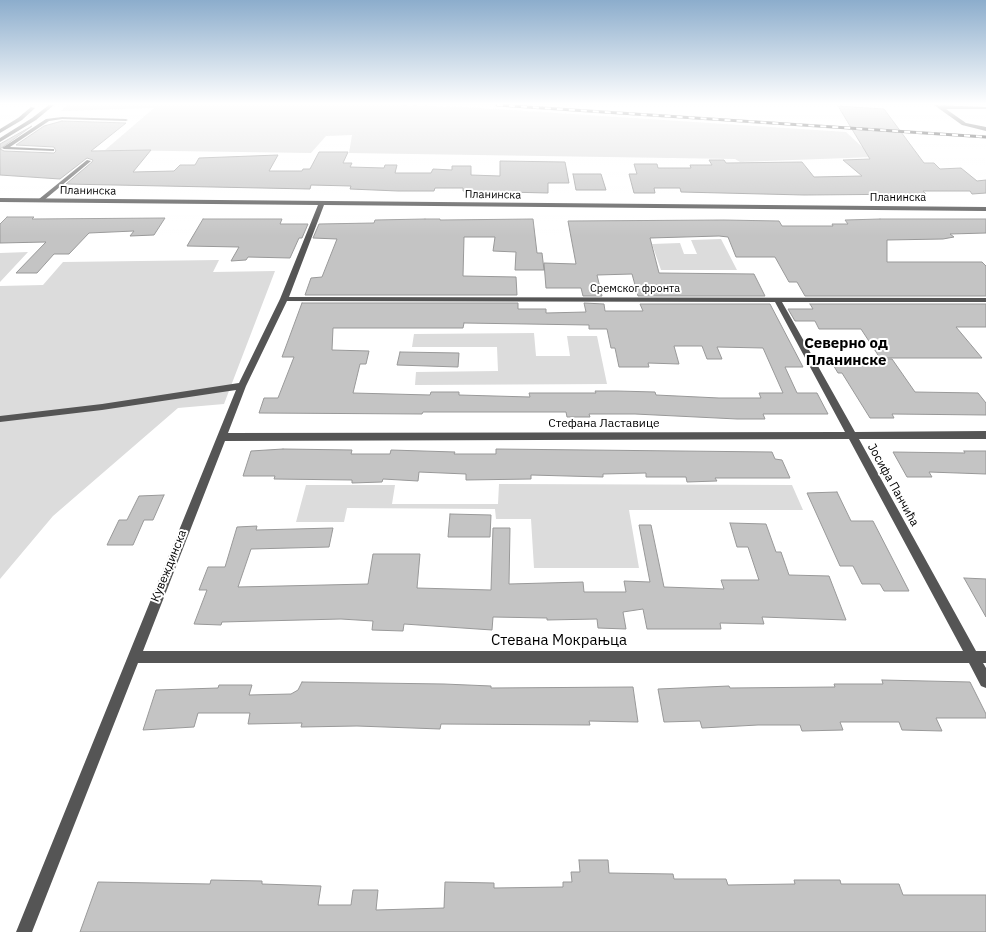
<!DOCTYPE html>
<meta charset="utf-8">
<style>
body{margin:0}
canvas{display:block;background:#fff}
</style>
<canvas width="986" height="932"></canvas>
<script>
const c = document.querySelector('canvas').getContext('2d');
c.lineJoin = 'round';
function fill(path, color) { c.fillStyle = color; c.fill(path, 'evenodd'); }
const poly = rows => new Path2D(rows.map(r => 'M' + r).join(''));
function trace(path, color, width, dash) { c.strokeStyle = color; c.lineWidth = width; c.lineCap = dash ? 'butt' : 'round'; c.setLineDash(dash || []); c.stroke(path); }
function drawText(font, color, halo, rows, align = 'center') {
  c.font = font + ' "IBM Plex Sans",sans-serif'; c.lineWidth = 4; c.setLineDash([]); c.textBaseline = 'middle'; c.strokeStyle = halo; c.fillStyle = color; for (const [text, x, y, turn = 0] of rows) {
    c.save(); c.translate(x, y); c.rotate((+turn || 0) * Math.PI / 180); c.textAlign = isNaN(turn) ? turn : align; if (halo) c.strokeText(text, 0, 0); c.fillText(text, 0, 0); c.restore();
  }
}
const green = poly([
 [68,105,402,105,466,107,846,132,873,157,740,162,735,159,349,153,352,135,326,136,311,153,105,150,154,108,61,111],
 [721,239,737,270,661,270,652,244,680,243,684,254,697,254,691,240],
 [28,252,0,282,0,253],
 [219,260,213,272,275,271,224,404,178,408,53,516,0,579,0,286,43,285,63,262],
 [534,333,536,356,570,356,567,336,597,336,607,384,415,385,416,372,498,371,497,347,412,347,414,334],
 [499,484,792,485,803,510,629,510,639,568,534,568,531,519,496,519,495,509,347,508,344,522,296,522,306,485,395,485,392,504,498,504]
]);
const building = poly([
 [838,106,884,109,924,163,934,163,940,169,961,168,977,181,986,180,986,193,972,194,970,191,923,191,926,194,804,195,681,192,680,188,654,188,655,193,634,193,629,174,637,174,634,164,657,164,658,168,691,168,690,165,712,165,709,160,724,160,726,163,802,162,814,177,862,176,843,160,870,159,838,106],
 [62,121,126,123,91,151,151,150,133,172,174,171,180,165,195,165,199,158,278,155,269,171,302,171,303,169,310,169,319,152,348,152,343,163,352,163,350,167,384,168,385,165,397,165,395,173,431,173,433,169,452,170,452,166,471,166,471,175,500,176,500,161,565,162,569,183,548,183,548,193,463,191,463,188,435,188,434,191,398,191,350,189,351,186,311,185,310,189,66,184,92,162,93,160,87,158,60,179,0,175,0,144,32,126,0,149,4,151,54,153,56,151,54,147,16,145,44,126,62,121],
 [573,174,601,174,606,190,576,190,573,174],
 [7,217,34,217,32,219,165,218,154,235,130,236,134,231,89,233,69,254,54,254,37,273,16,273,46,242,0,243,0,224,7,217],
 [203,219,282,219,280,224,308,224,302,238,299,238,290,258,248,257,246,260,231,261,239,247,187,246,203,219],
 [425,219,440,219,440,220,533,219,537,253,542,253,544,270,515,270,516,252,493,251,495,237,464,237,463,276,516,277,517,295,305,295,311,278,322,277,337,239,313,238,319,224,374,223,375,220,425,219],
 [880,219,986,219,986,233,950,234,954,237,943,239,887,240,887,262,982,262,986,266,986,296,805,296,797,282,789,282,775,257,736,257,728,237,719,236,650,238,659,273,754,274,765,296,638,296,632,274,597,275,602,296,583,296,581,288,546,288,544,263,576,264,568,221,724,220,779,221,782,226,833,226,832,224,848,224,845,220,880,219],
 [302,303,518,303,518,309,546,309,546,313,586,312,584,303,604,304,605,311,643,311,640,304,770,304,803,367,785,367,797,393,817,393,828,414,763,414,765,419,737,419,635,414,589,414,590,417,567,417,566,412,423,412,422,414,259,413,264,398,278,398,294,357,282,357,302,303],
 [464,323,589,325,589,329,607,329,611,348,615,348,619,367,649,367,648,363,679,364,674,346,702,346,707,359,722,359,717,347,763,348,783,393,759,393,761,398,719,398,656,395,655,392,617,391,595,391,596,393,529,393,530,397,459,395,459,392,431,392,430,395,353,393,360,364,366,364,369,351,332,350,333,328,463,328,464,323],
 [810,304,986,304,986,327,956,327,982,358,880,358,861,329,819,329,815,321,795,321,788,309,813,309,810,304],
 [400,352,459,353,458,367,397,365,400,352],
 [829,358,892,359,915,392,978,393,986,403,986,415,892,414,894,418,870,418,842,373,838,373,829,358],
 [283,449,352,450,351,454,390,454,391,450,455,452,454,454,496,454,496,449,772,452,775,459,782,460,790,478,715,478,717,481,687,482,686,477,646,477,646,473,603,474,603,477,531,475,531,479,466,480,466,474,419,472,418,481,383,479,382,482,352,483,352,480,274,479,275,476,243,476,251,451,283,449],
 [964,451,986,451,986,474,929,472,932,477,907,477,893,452,965,453,964,451],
 [837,492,851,521,873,521,909,591,884,591,880,584,862,584,853,566,840,566,807,493,837,492],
 [164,495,153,520,144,520,133,545,107,545,119,520,127,520,139,496,164,495],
 [450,514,491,515,490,537,448,537,450,514],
 [730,523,766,524,776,552,781,552,789,575,829,576,846,620,762,617,764,624,720,623,721,629,647,629,643,609,623,612,626,629,598,628,597,619,547,620,547,618,493,617,492,630,404,624,403,631,372,630,373,621,341,619,222,622,221,625,194,624,207,590,199,590,208,567,225,567,237,527,257,526,256,530,333,528,329,547,251,549,238,587,368,584,373,554,420,554,417,588,491,590,493,528,510,528,509,584,583,582,584,592,626,592,624,581,650,582,639,525,651,525,664,587,724,589,721,580,759,580,748,547,737,547,730,523],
 [964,578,986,579,986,617,964,578],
 [882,680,970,682,986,714,986,718,936,718,942,731,902,730,899,722,840,722,843,730,802,731,800,725,758,725,702,728,700,721,664,722,658,689,729,686,730,688,835,687,834,684,883,684,882,680],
 [302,682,444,684,491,686,491,688,633,687,638,722,589,721,590,725,441,724,440,729,357,726,301,727,302,723,248,724,250,713,198,713,194,727,143,730,156,690,218,688,219,685,252,685,249,695,291,694,298,690,302,682],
 [579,860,608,860,609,873,673,874,674,879,726,879,728,885,795,884,794,880,840,880,841,884,899,884,903,895,986,895,986,932,80,932,98,882,210,884,211,880,262,881,262,884,321,886,318,905,351,905,353,890,378,890,376,910,444,908,445,882,494,883,494,888,563,887,563,882,572,882,571,872,580,872,579,860]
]);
const service = poly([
 [62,117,126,119,128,120,126,121,62,119,49,121,10,147,52,149,54,149,54,151,4,149,2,148,46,119,62,117],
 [87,160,91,161,43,201,39,201,39,199,87,160]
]);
const minor = poly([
 [934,105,986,107,986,109,946,109,966,123,986,127,986,131,962,125,934,105],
 [31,107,35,108,22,120,0,133,0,129,18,118,31,107],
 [0,198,986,207,986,211,324,205,289,297,986,298,986,302,782,302,855,432,986,431,986,439,859,439,976,651,986,651,986,663,983,663,986,668,986,688,981,686,969,663,138,663,32,932,16,932,236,390,102,410,0,422,0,416,102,404,239,383,280,299,318,205,0,202,0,198],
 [287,301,775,302,845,432,228,433,246,386,287,301],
 [849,439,963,651,143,651,225,441,849,439]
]);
const tertiary = poly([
 [49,105,54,105,36,120,0,142,0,138,32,118,49,105]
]);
const rail = poly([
 [497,105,986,137]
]);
const farStreetnames = [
 ["Планинска",88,191,1],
 ["Планинска",493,195,1],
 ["Планинска",898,198],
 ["Сремског фронта",635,289]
];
const streetNames = [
 ["Стефана Ластавице",604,424],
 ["Јосифа Панчића",893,485,61],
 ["Кувеждинска",169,566,-68]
];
const quarterNames = [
 ["Северно од",846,344],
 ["Планинске",846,361]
];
const nearStreetnames = [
 ["Стевана Мокрањца",559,641]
];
fill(green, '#dcdcdc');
fill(building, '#c4c4c4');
trace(building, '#999', 1);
fill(service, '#555');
fill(minor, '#555');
fill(tertiary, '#555');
trace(rail, '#000', 3);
trace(rail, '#fff', 2, [6]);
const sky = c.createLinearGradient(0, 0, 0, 236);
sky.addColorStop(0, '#8cadcc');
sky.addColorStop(0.44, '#fff');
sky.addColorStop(1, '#ffffff00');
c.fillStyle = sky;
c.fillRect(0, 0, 986, 236);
drawText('11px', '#000', '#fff', farStreetnames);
drawText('12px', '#000', '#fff', streetNames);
drawText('bold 15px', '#000', '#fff', quarterNames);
drawText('15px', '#000', '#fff', nearStreetnames);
</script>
